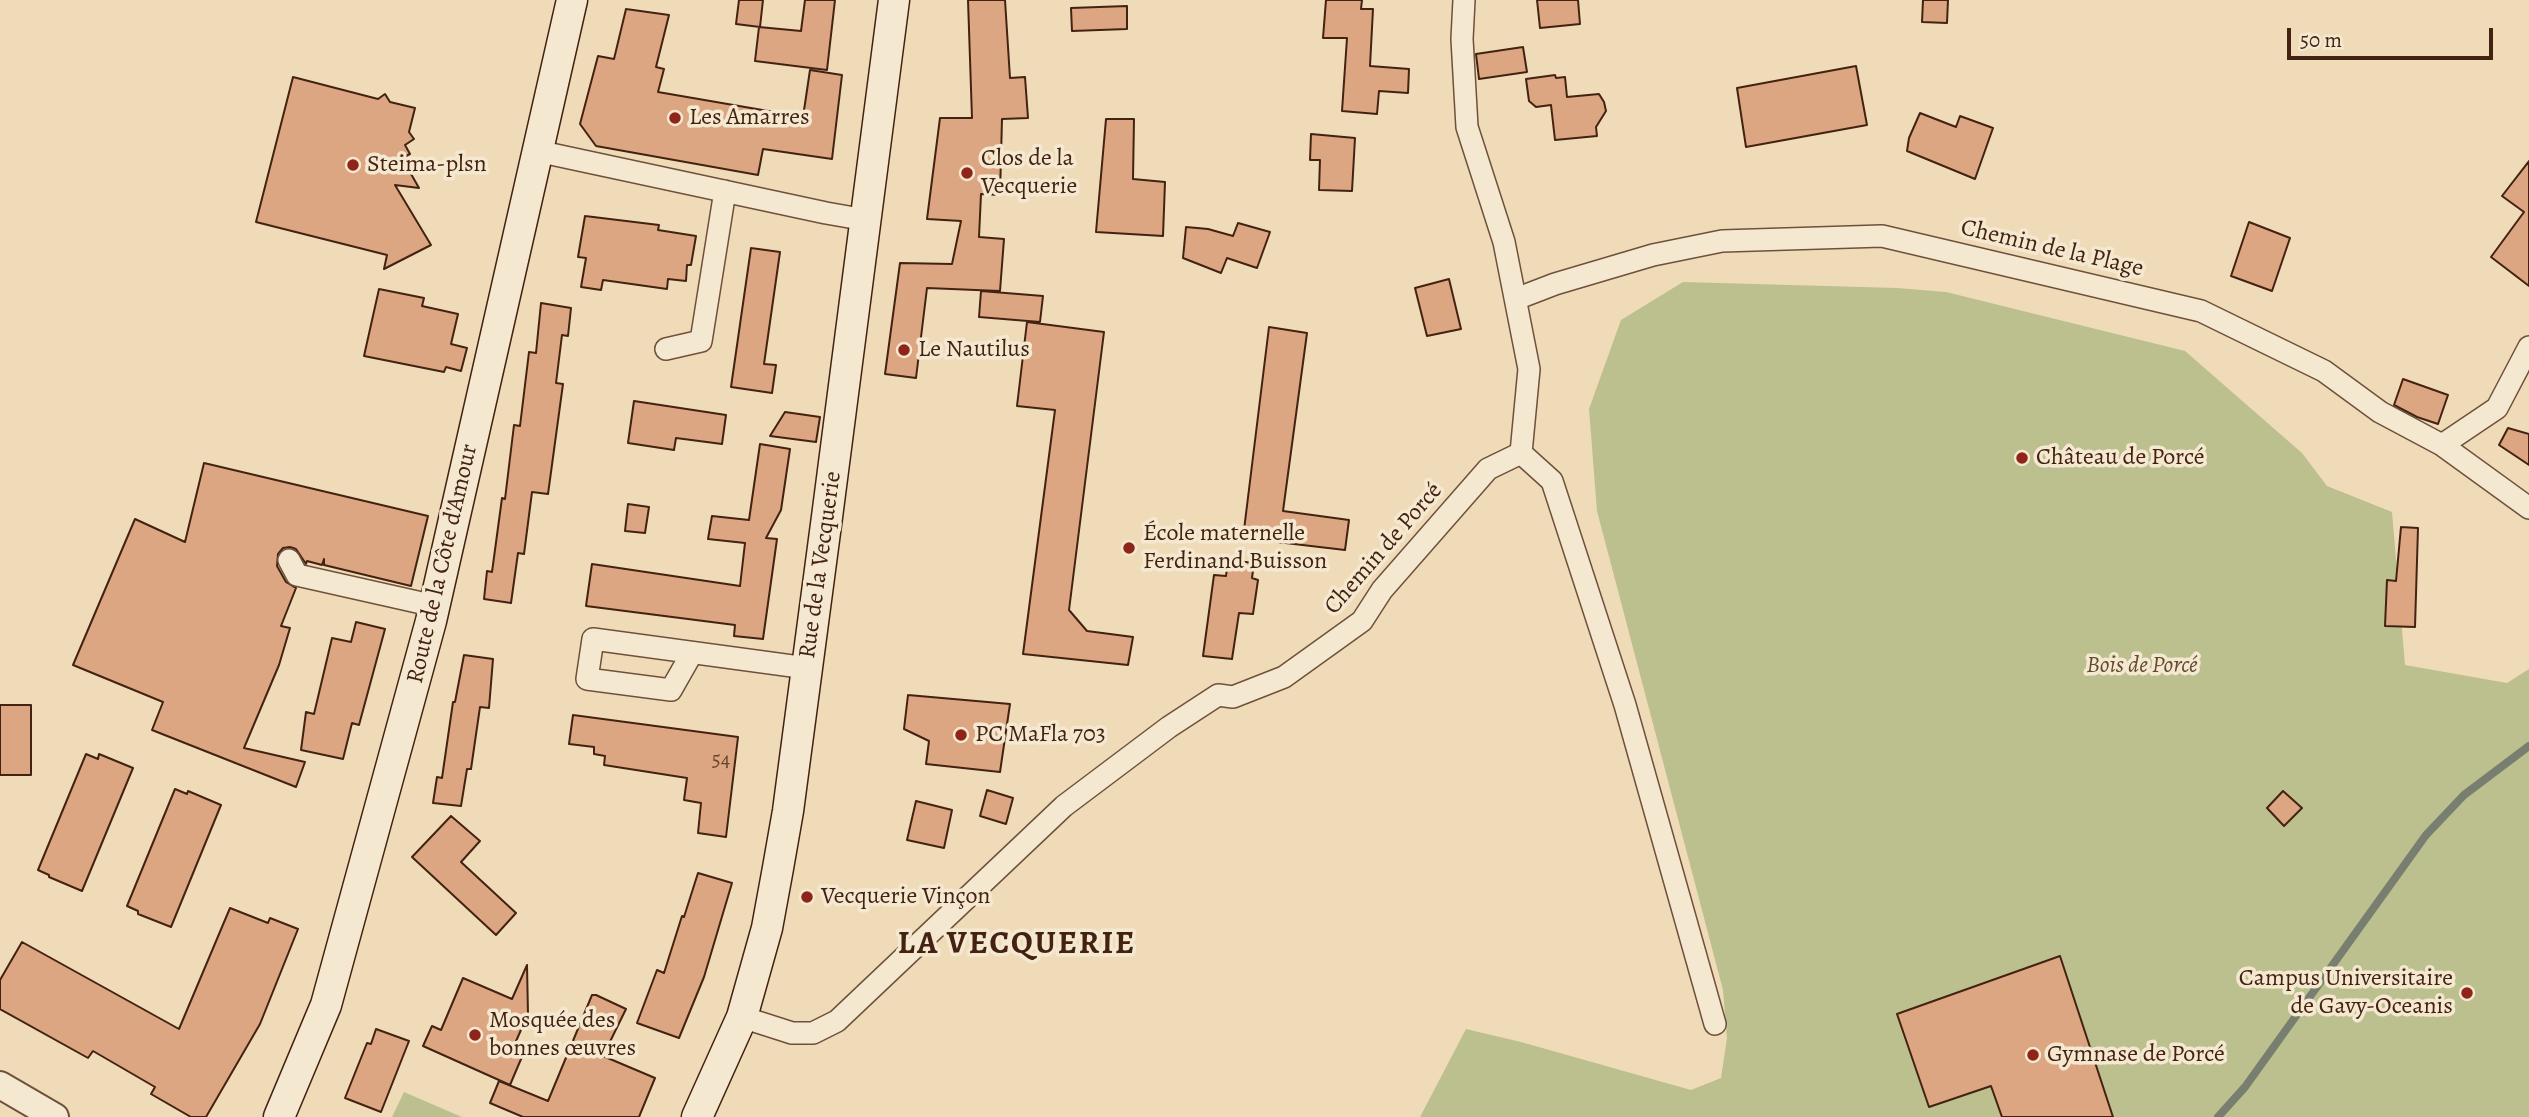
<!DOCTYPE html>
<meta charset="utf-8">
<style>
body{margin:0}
#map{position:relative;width:2529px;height:1117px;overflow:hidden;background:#efdbb8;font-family:Alegreya,serif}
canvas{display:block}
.scale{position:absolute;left:2287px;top:28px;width:206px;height:32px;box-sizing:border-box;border:4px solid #421;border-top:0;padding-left:9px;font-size:21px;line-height:24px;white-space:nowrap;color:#421;-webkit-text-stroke:5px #f5e8d1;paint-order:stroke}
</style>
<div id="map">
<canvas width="2529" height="1117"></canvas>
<div class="scale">50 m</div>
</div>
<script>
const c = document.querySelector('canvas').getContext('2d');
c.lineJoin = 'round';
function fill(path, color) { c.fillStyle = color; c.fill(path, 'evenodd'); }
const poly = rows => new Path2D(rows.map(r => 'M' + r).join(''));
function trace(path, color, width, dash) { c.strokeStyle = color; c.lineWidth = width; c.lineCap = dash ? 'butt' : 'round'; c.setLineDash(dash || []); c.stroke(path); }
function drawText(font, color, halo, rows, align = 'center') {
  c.font = font + ' Alegreya,serif'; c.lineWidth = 7; c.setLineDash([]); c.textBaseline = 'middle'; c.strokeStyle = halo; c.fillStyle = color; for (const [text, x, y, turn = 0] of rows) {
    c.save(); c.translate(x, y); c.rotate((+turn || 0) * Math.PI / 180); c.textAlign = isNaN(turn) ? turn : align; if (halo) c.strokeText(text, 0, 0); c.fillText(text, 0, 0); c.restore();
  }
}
const green = poly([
 [1683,282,1897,288,1946,292,2185,351,2302,453,2327,486,2392,512,2405,665,2507,683,2529,669,2529,1117,1420,1117,1466,1029,1521,1042,1691,1090,1721,1078,1727,1038,1723,990,1597,511,1589,409,1621,320],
 [404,1092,462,1117,392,1117]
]);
const stream = poly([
 [2218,1117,2245,1087,2426,835,2464,795,2529,746]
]);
const building = poly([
 [739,0,763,0,760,27,736,24,739,0],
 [805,0,835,0,827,70,755,61,759,27,801,31,805,0],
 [968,0,1005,0,1010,78,1025,77,1028,118,1002,119,1000,195,981,194,979,237,1004,239,1000,291,927,288,916,378,885,374,900,263,952,264,961,221,927,219,940,118,972,118,968,0],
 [1326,0,1362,0,1361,9,1373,9,1370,66,1409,69,1408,93,1379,91,1377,114,1342,111,1347,38,1323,38,1326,0],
 [1537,0,1578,0,1580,24,1540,28,1537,0],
 [1923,0,1948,0,1947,23,1922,22,1923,0],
 [1127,6,1127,29,1072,31,1071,8,1127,6],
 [626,9,669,15,656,67,664,69,658,92,803,117,810,70,842,75,832,159,763,149,758,175,596,146,580,124,598,56,614,59,626,9],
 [1523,47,1527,72,1479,79,1476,54,1523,47],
 [1856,66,1867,125,1746,147,1737,88,1856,66],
 [1555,75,1556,78,1565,77,1567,97,1599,94,1604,102,1606,111,1596,127,1597,136,1555,140,1551,105,1536,107,1529,101,1526,79,1555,75],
 [293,77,378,99,385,94,390,102,415,108,409,132,414,139,405,145,410,154,402,158,419,188,395,185,431,245,384,269,387,255,256,222,293,77],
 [1920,113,1956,127,1960,116,1993,128,1975,179,1907,151,1909,138,1920,113],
 [1106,119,1134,119,1133,179,1165,182,1163,236,1096,232,1106,119],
 [1311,134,1355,138,1352,191,1319,190,1320,160,1310,160,1311,134],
 [2529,161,2529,286,2491,257,2524,212,2502,196,2529,161],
 [585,216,659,225,658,230,696,236,691,265,687,265,686,281,668,279,667,289,603,280,601,290,581,287,586,258,578,257,585,216],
 [2249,222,2290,238,2272,291,2231,276,2249,222],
 [1238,223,1270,232,1257,268,1227,258,1221,273,1183,258,1186,227,1208,229,1233,236,1238,223],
 [751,248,780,252,764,364,776,365,772,393,731,387,751,248],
 [1449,279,1461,329,1427,336,1415,288,1449,279],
 [379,289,424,298,422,306,458,314,451,344,467,348,461,371,446,367,444,372,364,356,379,289],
 [981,291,1043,296,1040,322,979,317,981,291],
 [541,303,571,308,568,336,562,335,556,383,563,384,548,494,532,492,524,554,518,553,511,603,484,599,487,571,492,572,502,498,505,499,514,425,520,426,529,352,536,353,541,303],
 [1027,322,1104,332,1069,610,1087,631,1133,637,1128,665,1023,654,1055,410,1017,406,1027,322],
 [1269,327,1307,333,1283,511,1349,520,1345,550,1243,538,1269,327],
 [2403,379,2448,395,2438,424,2417,417,2394,405,2403,379],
 [634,401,726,415,722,444,676,438,674,450,628,443,634,401],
 [785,412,820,417,816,442,770,436,785,412],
 [2508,428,2529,434,2529,465,2499,445,2508,428],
 [760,444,790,449,781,510,766,538,777,539,763,639,734,636,735,625,586,606,592,564,740,586,745,543,708,539,712,516,749,520,760,444],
 [204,463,428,516,411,586,324,565,324,559,322,565,307,561,306,564,296,549,290,547,283,548,278,554,277,566,286,582,296,588,281,626,290,628,279,665,244,748,305,762,296,787,152,730,163,702,73,665,135,519,185,542,204,463],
 [628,504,649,507,645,533,625,531,628,504],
 [2401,527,2418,528,2415,627,2385,626,2387,580,2396,581,2401,527],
 [1228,560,1254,563,1252,578,1258,580,1253,614,1239,613,1232,659,1203,656,1214,575,1226,576,1228,560],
 [356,622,385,629,359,725,352,723,343,759,301,750,306,712,314,714,332,638,351,642,356,622],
 [464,655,493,659,489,708,480,707,471,769,467,769,461,806,433,803,437,777,442,778,453,702,455,702,464,655],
 [908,695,1010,704,1000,772,926,764,929,741,904,729,908,695],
 [0,705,31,705,31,775,0,775,0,705],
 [573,715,738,737,726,837,698,833,701,803,684,800,687,778,604,765,605,756,594,754,594,747,569,744,573,715],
 [86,754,98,759,99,754,133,768,82,891,49,877,49,875,38,870,86,754],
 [175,789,187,794,188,791,221,805,171,927,138,914,138,911,127,906,175,789],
 [987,790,1013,798,1006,824,980,816,987,790],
 [2283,791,2302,808,2284,826,2267,808,2283,791],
 [916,801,952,810,944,848,907,840,916,801],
 [451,816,480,841,461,862,516,913,496,935,412,857,451,816],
 [698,873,732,883,704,977,679,1038,637,1023,657,970,664,973,682,916,684,917,698,873],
 [230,908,268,923,270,918,298,929,260,1024,206,1117,191,1117,151,1094,155,1087,93,1051,88,1058,0,1009,0,980,22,942,179,1029,230,908],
 [2060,956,2113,1117,2002,1117,1991,1086,1929,1107,1897,1014,2060,956],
 [527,965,528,1014,513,1048,524,1052,510,1085,423,1046,432,1026,441,1030,463,978,512,999,527,965],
 [592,995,596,995,626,1009,603,1056,655,1078,639,1117,523,1117,490,1103,499,1081,548,1101,592,995],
 [376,1029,409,1041,381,1112,345,1098,367,1043,371,1044,376,1029]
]);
const minor = poly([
 [1464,0,1462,39,1467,127,1504,242,1529,369,1521,453],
 [537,151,826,213,866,220],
 [1516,299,1555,284,1653,255,1722,241,1882,236,2201,311,2324,371,2380,412,2442,445,2529,508],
 [666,349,701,341,725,191],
 [2442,445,2497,408,2529,347],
 [1521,453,1552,481,1625,705,1715,1024],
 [289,560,297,575,435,606],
 [692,653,671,690,587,679,593,639,807,668],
 [742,1017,792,1033,813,1033,837,1021,1064,806,1169,727,1218,695,1233,697,1284,677,1362,621,1382,590,1488,469,1521,453]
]);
const tertiary = poly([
 [0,1085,55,1117]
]);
const secondary = poly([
 [279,1117,326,1005,431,621,572,0],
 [697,1117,742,1017,767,928,778,868,788,811,827,517,894,0]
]);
const markers = [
 [675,118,7,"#8f2418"],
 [353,165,7,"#8f2418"],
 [967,173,7,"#8f2418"],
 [904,350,7,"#8f2418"],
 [2022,458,7,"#8f2418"],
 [1129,548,7,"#8f2418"],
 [961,735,7,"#8f2418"],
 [807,897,7,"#8f2418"],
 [2467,993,7,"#8f2418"],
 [475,1035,7,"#8f2418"],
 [2033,1055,7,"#8f2418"]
];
const numberNames = [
 ["54",721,761]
];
const poiNames = [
 ["Les Amarres",689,118],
 ["Clos de la",981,159],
 ["Vecquerie",981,187],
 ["Steima-plsn",367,165],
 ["Le Nautilus",918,350],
 ["Château de Porcé",2036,458],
 ["École maternelle",1143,534],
 ["Ferdinand Buisson",1143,562],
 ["PC MaFla 703",975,735],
 ["Vecquerie Vinçon",821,897],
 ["Campus Universitaire",2453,979,"right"],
 ["de Gavy-Oceanis",2453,1007,"right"],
 ["Mosquée des",489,1021],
 ["bonnes œuvres",489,1049],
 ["Gymnase de Porcé",2047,1055]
];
const streetNames = [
 ["Chemin de la Plage",2052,249,13],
 ["Chemin de Porcé",1384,549,-49],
 ["Route de la Côte d'Amour",443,564,-77],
 ["Rue de la Vecquerie",821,565,-82]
];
const parkNames = [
 ["Bois de Porcé",2142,666]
];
const districtNames = [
 ["LA VECQUERIE",1017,945]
];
fill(green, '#bbc08e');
trace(stream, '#787e70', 8);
fill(building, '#dca682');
trace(building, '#421', 2);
trace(minor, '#6f503b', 24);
trace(tertiary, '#6f503b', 30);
trace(secondary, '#421', 33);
trace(minor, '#f5e8d1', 21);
trace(tertiary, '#f5e8d1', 26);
trace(secondary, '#f5e8d1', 30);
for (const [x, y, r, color] of markers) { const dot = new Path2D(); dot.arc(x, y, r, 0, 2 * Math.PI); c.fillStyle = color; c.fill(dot); trace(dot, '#f5e8d1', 2.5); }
drawText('21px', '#6a432d', null, numberNames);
drawText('24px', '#421', '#f5e8d1', poiNames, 'left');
drawText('24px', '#421', '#f5e8d1', streetNames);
drawText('italic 24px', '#624a30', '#f5e8d1', parkNames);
c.letterSpacing = '2px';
drawText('bold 32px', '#421', '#f5e8d1', districtNames);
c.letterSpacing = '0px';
</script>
